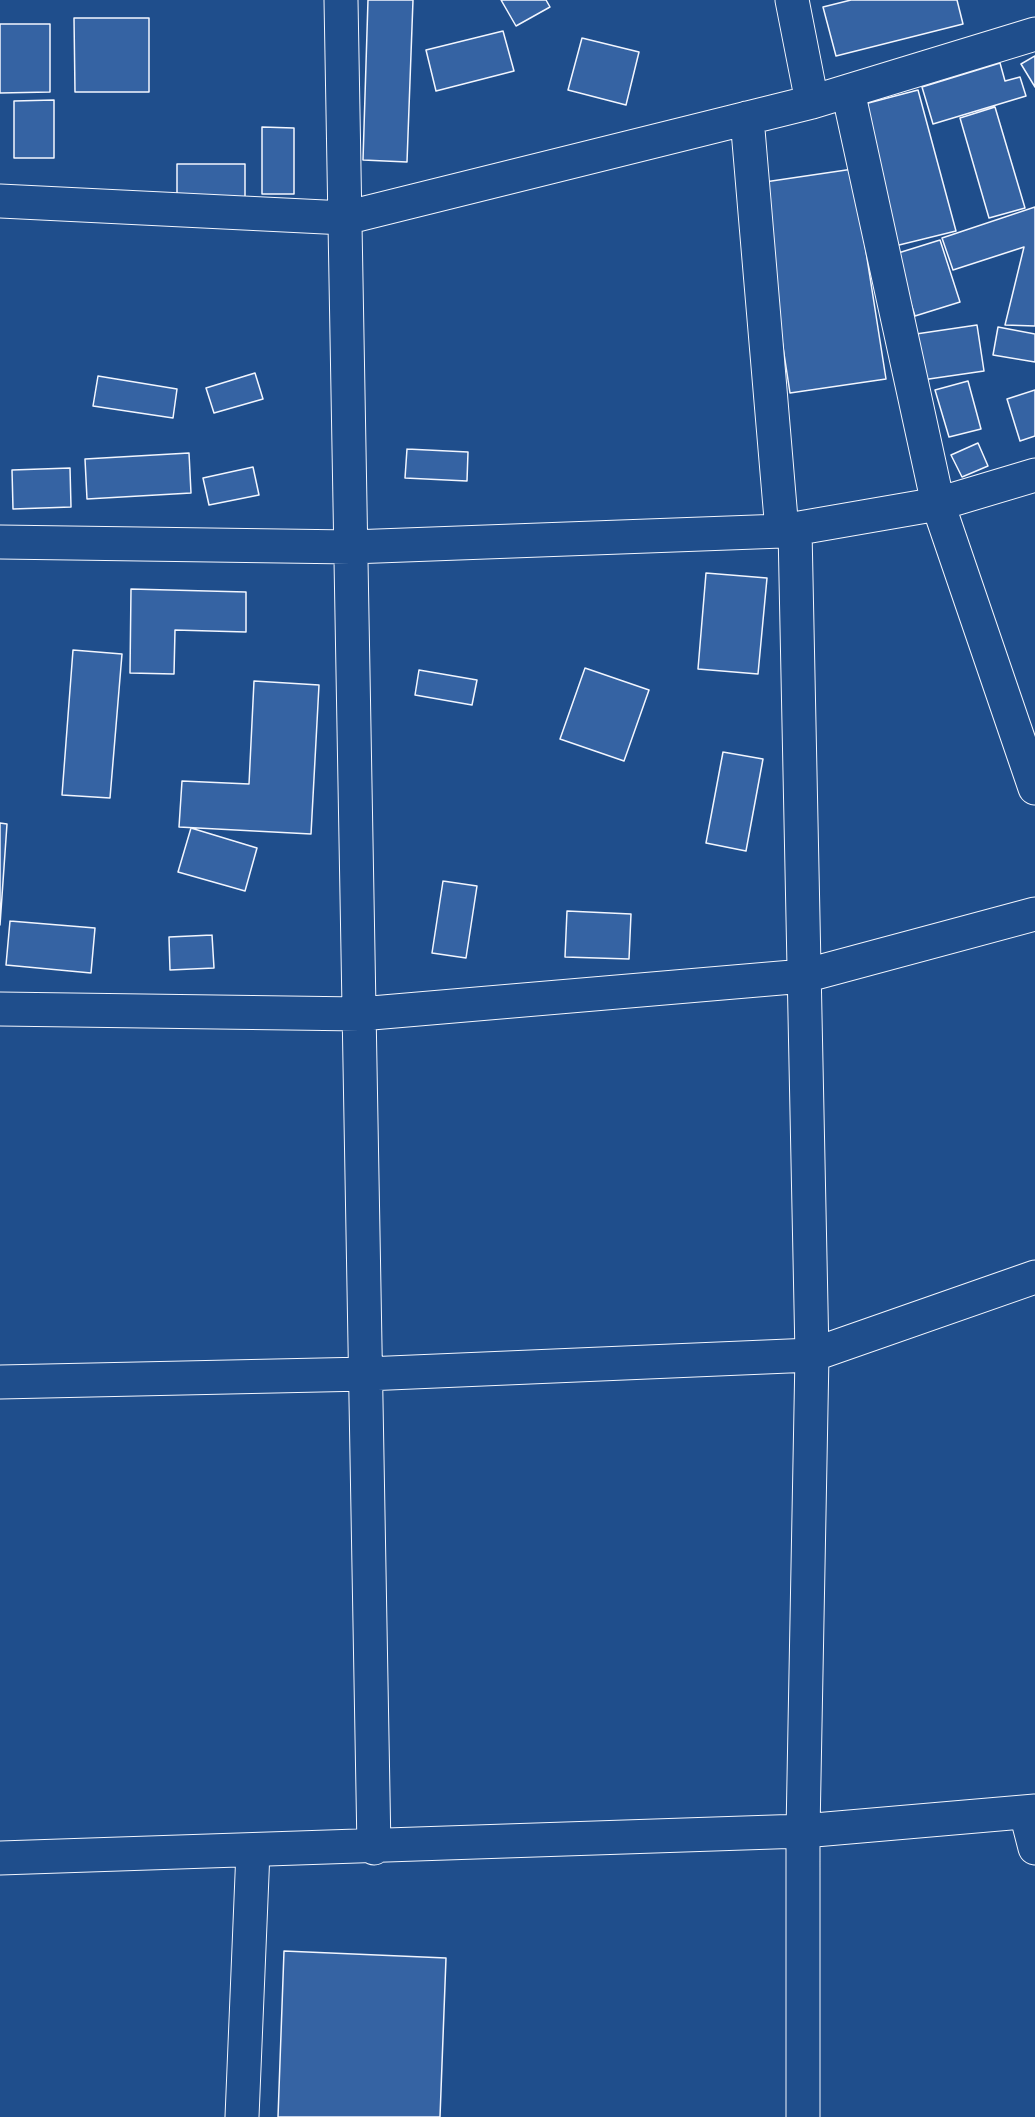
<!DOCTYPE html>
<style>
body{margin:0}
canvas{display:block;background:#1f4e8c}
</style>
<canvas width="1035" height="2117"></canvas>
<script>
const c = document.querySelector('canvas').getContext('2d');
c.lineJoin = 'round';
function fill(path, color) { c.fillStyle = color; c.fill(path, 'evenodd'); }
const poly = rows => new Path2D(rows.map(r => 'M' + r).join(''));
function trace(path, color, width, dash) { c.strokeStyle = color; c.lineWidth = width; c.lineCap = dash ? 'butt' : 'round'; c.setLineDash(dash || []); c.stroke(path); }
const building = poly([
 [368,0,413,0,407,162,363,160,368,0],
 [501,0,546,0,550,7,516,26,501,0],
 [851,0,957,0,963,24,836,56,823,7,851,0],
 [74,18,149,18,149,92,75,92,74,18],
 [0,24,50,24,50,92,0,93,0,24],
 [503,31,514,71,436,91,426,50,503,31],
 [582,38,639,52,626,105,568,90,582,38],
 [1035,56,1035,87,1021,64,1035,56],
 [1000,63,1005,81,1020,77,1026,96,933,124,922,87,1000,63],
 [918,90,956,231,895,246,857,106,918,90],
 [54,100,54,158,14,158,14,101,54,100],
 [995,107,1025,208,989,218,960,118,995,107],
 [262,127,294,128,294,194,262,194,262,127],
 [177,164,245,164,245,200,177,200,177,164],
 [853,169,886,379,790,393,758,183,853,169],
 [1035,207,1035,326,1005,325,1024,247,953,270,942,238,1035,207],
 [940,240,960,302,915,316,895,254,940,240],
 [977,325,984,371,922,380,916,334,977,325],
 [998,327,1035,334,1035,362,993,355,998,327],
 [255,373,263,399,214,413,206,388,255,373],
 [98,376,177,389,173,418,93,406,98,376],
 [968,381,981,429,949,437,935,390,968,381],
 [1035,390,1035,436,1020,441,1007,399,1035,390],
 [978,443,988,466,962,477,951,455,978,443],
 [407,449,468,452,467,481,405,478,407,449],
 [189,453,191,493,87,499,85,459,189,453],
 [253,467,259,495,209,505,203,478,253,467],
 [70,468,71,507,13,509,12,470,70,468],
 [706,573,767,578,758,674,698,669,706,573],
 [131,589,246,592,246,632,175,630,174,674,130,673,131,589],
 [73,650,122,654,110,798,62,795,73,650],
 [585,668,649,690,624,761,560,739,585,668],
 [419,670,477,680,472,705,415,695,419,670],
 [254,681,319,685,311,834,179,827,182,781,249,784,254,681],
 [723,752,763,759,746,851,706,843,723,752],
 [0,823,7,824,0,925,0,823],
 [191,828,257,848,245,891,178,872,191,828],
 [443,881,477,886,466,958,432,953,443,881],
 [567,911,631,914,629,959,565,957,567,911],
 [10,921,95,928,91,973,6,965,10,921],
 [212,935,214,968,170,970,169,937,212,935],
 [284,1951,446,1958,440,2117,278,2117,284,1951]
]);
const minor = poly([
 [341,0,374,1848],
 [792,0,812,102],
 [848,91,938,504,1035,788],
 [747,118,782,531],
 [0,201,345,218,812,102,1035,34],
 [795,530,812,1355,803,1831,803,2117],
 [0,542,351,547,782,531,938,504,1035,475],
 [0,1009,360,1014,804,976,1035,914],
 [0,1382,366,1374,812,1355,1035,1277],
 [1026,1813,1035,1848],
 [0,1858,803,1831,1035,1811],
 [242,2117,253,1851]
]);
fill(building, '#3563a3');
trace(building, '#f2f6ff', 1.5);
trace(minor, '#f2f6ff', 35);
trace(minor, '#1f4e8c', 33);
</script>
